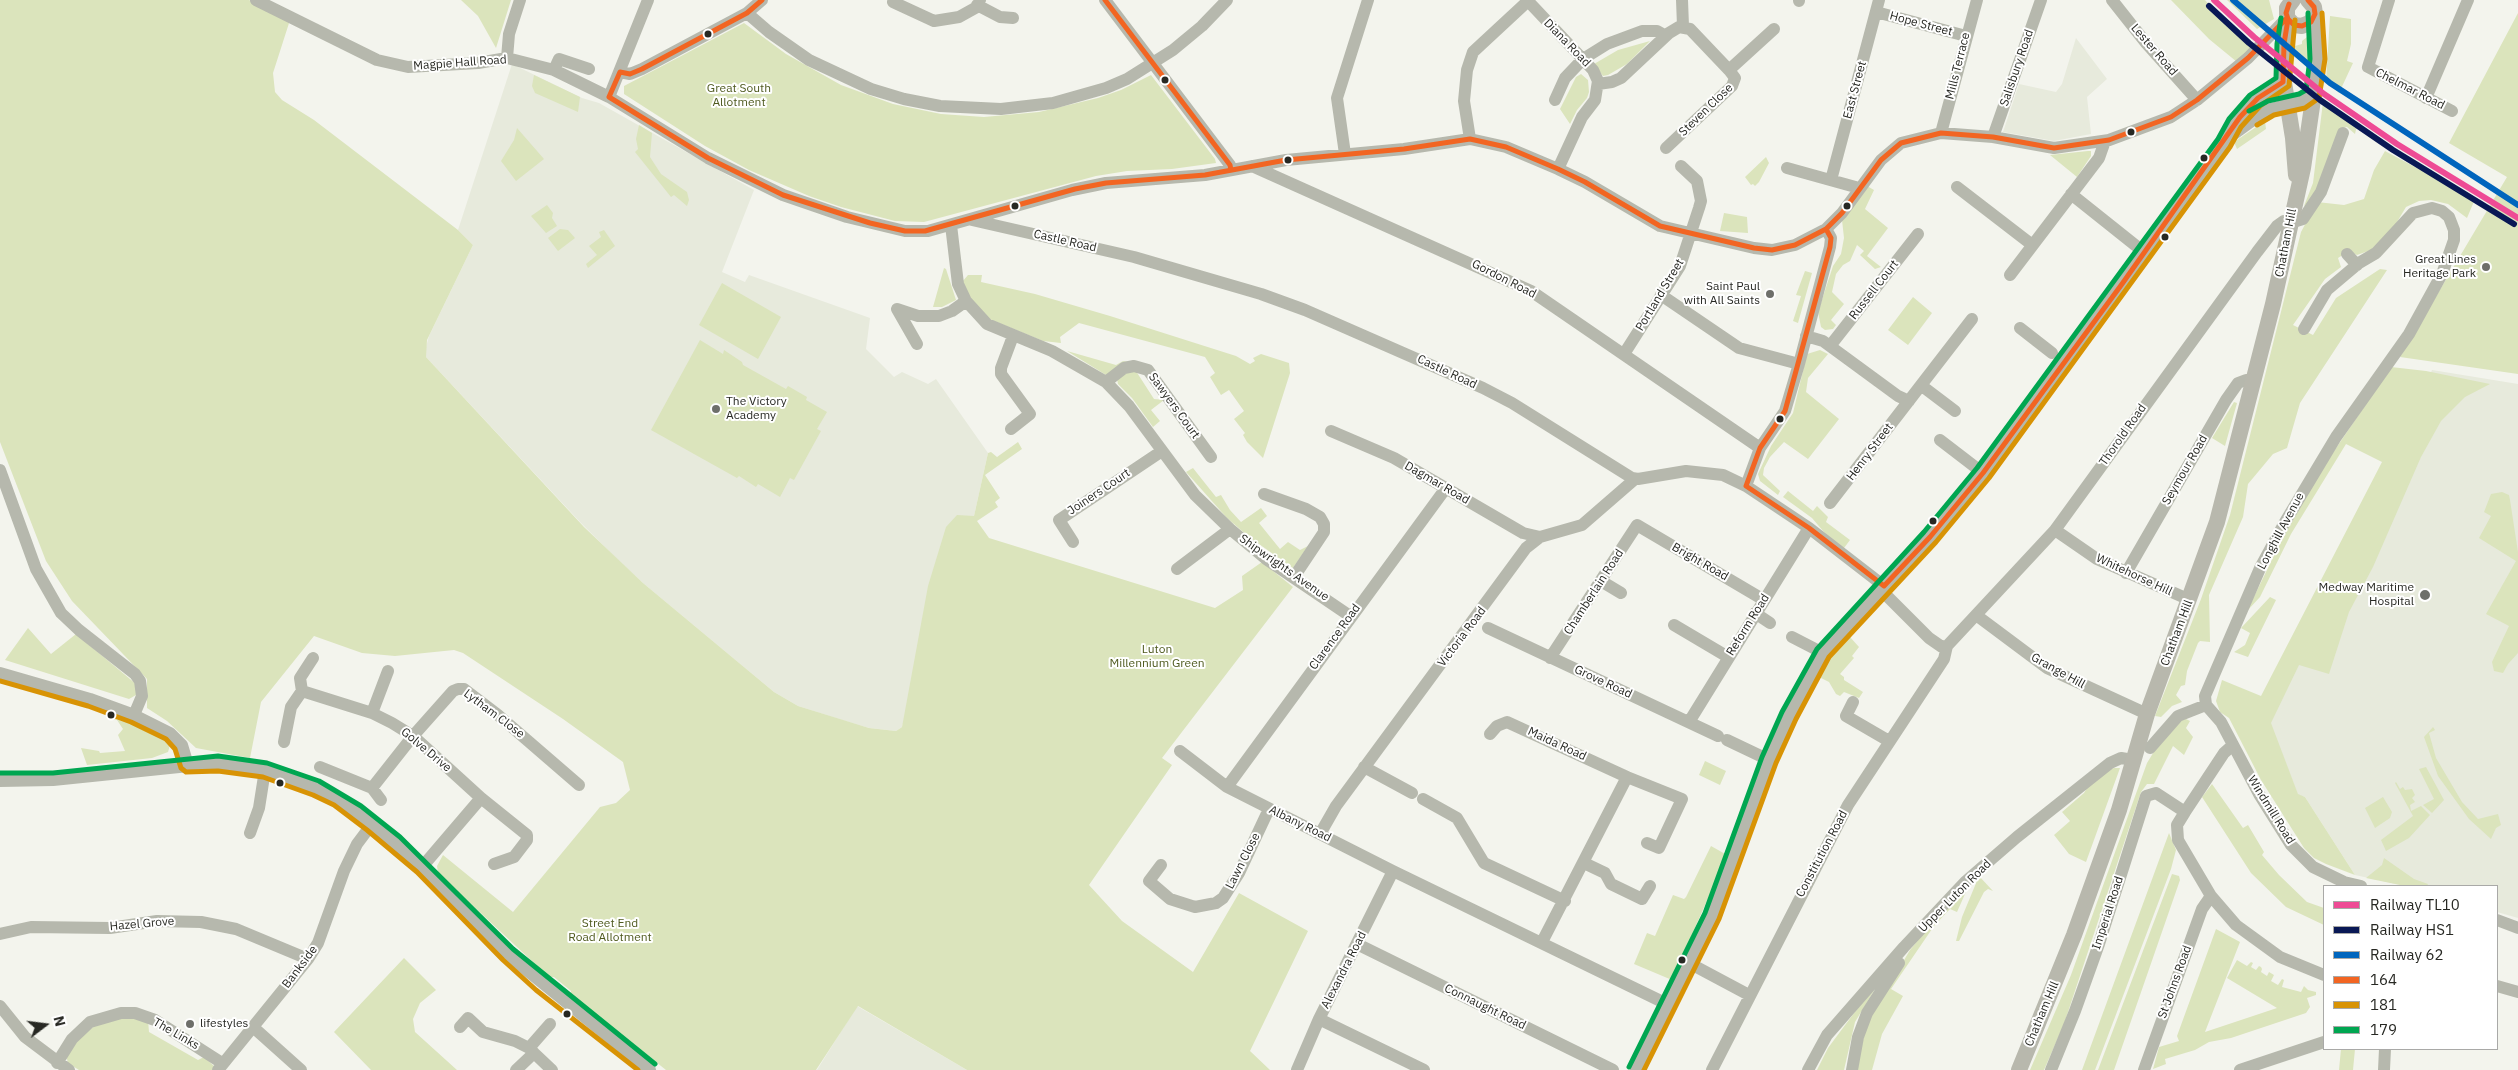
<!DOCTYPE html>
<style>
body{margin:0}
#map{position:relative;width:2518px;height:1070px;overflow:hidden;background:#f3f4ed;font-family:"IBM Plex Sans",sans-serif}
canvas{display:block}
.legend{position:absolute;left:2323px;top:885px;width:175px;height:165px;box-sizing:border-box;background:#fff;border:1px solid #a9a9a7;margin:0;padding:6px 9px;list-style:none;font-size:15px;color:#272823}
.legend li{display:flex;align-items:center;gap:10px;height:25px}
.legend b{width:25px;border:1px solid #a9a9a7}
.north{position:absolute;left:20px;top:1000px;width:50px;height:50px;-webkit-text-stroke:4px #fff;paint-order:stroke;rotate:75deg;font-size:14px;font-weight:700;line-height:20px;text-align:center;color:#272823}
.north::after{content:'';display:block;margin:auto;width:18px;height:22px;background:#272823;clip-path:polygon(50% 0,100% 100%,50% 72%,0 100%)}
</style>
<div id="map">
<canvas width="2518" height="1070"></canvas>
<ul class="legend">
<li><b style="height:6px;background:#ee4b95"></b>Railway TL10</li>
<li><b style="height:6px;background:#091855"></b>Railway HS1</li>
<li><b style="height:6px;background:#0065bd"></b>Railway 62</li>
<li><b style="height:6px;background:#f26522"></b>164</li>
<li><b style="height:6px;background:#d89305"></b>181</li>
<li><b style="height:6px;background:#00a651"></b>179</li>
</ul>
<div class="north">N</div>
</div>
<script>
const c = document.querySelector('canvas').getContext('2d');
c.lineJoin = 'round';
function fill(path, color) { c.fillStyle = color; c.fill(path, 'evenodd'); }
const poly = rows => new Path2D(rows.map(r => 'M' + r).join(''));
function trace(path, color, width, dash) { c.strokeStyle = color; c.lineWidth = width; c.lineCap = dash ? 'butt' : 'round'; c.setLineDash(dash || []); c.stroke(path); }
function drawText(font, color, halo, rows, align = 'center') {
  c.font = font + ' "IBM Plex Sans",sans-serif'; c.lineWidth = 4; c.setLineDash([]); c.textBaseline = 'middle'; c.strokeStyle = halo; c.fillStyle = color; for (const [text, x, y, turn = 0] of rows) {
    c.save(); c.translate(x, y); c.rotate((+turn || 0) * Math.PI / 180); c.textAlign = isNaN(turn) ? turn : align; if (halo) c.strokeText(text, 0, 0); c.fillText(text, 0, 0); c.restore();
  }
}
const built = poly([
 [2076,38,2107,79,2087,97,2091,134,2054,141,2003,132,2019,84,2056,92,2062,84],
 [512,64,582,98,599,103,754,190,722,272,745,282,749,275,870,318,866,349,894,377,902,372,928,384,936,379,988,453,974,516,902,727,896,731,869,728,842,720,798,706,774,692,643,583,618,560,581,523,426,357,425,351,429,336,473,245,458,230],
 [2432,370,2518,384,2518,918,2497,912,2497,886,2405,886,2355,875,2305,797,2298,795,2270,723,2364,524],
 [857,1006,967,1070,817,1070]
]);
const green = poly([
 [0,0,249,0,290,20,273,73,275,92,282,100,314,120,458,230,473,245,427,340,426,357,584,527,643,583,774,692,798,706,869,728,896,731,902,727,928,586,946,527,957,515,974,516,988,453,991,452,997,457,1018,442,1022,449,985,475,1000,498,995,502,998,507,977,521,989,538,1215,608,1243,590,1242,576,1262,562,1293,587,1162,758,1172,765,1089,885,1122,921,1193,972,1239,893,1308,931,1250,1051,1270,1070,967,1070,858,1006,816,1070,666,1070,571,994,571,991,554,977,549,977,438,873,437,866,443,855,513,912,600,807,616,803,630,790,623,762,563,719,463,653,454,650,395,656,362,653,314,636,261,702,250,758,196,748,167,721,147,708,147,679,72,601,46,561,0,442],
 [461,0,511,0,496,48,478,16],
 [2171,0,2205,0,2221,18,2255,46,2237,62,2209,39],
 [2227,0,2269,0,2274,19,2257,29],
 [2518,13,2518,374,2400,357,2507,177,2449,143],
 [2330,16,2351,19,2351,44,2347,61,2353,63,2339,93,2326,82],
 [744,23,786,54,841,85,893,104,941,114,984,117,1039,112,1098,98,1121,90,1151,75,1215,159,1216,163,1172,169,1127,171,1096,176,924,222,895,221,841,207,809,196,749,170,705,146,624,94,624,86],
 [2307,37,2311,38,2313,73,2291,53,2291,47,2302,44,2302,41],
 [1650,41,1627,64,1608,75,1603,76,1594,64,1618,50],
 [1581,74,1588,80,1589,92,1587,98,1577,110,1570,124,1560,109,1576,77],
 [534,75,580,97,578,112,535,93,532,86],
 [2323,102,2357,125,2355,134,2347,127,2342,128,2313,200,2304,206,2313,183],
 [2265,121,2266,129,2237,149,2234,142],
 [639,125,652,133,650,157,661,174,687,192,689,200,687,206,674,195,671,197,635,152,638,149,636,139],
 [517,128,544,159,516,181,501,161,514,140],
 [2088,151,2091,151,2091,156,2077,177,2050,155],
 [2385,151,2475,199,2467,218,2448,204,2431,200,2419,201,2406,207,2391,232,2371,250,2357,255,2349,251,2338,258,2341,267,2325,279,2293,325,2313,335,2336,298,2380,269,2387,270,2300,403,2287,448,2273,454,2248,484,2243,517,2209,595,2210,642,2200,641,2198,643,2187,671,2185,685,2181,686,2176,695,2182,702,2172,706,2161,717,2155,716,2201,599,2230,515,2301,232,2317,202,2344,205,2364,199,2374,170],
 [1766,157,1769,163,1759,182,1755,186,1753,184,1751,185,1745,177],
 [1867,186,1874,190,1865,209,1888,228,1867,256,1881,267,1875,269,1860,255,1864,251,1857,245,1850,261,1843,265,1836,274,1832,292,1844,304,1831,320,1836,325,1833,329,1825,330,1821,327,1818,312,1833,266,1841,254,1844,238,1842,220],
 [547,205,553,213,552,218,557,226,546,233,531,216],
 [1724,213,1747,217,1748,233,1720,231],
 [560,229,568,230,575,238,558,251,548,238],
 [604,230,615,246,588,268,586,264,597,255,589,246,601,237,599,232],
 [944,268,946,269,956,300,942,307,933,307],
 [1805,271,1812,273,1798,323,1793,321,1801,296,1796,295],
 [968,275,982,275,981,282,1035,294,1110,316,1236,356,1250,364,1255,361,1253,358,1261,354,1289,363,1290,373,1263,458,1247,442,1243,435,1245,433,1234,419,1244,411,1229,390,1221,395,1210,377,1215,373,1205,357,1079,323,1060,337,1061,343,1043,341,989,319,974,304,962,282],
 [722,283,781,317,758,359,699,325],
 [1913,297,1932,313,1908,345,1888,330],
 [700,340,723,354,724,350,742,362,743,365,786,389,788,386,807,397,806,400,827,412,817,429,821,431,794,480,790,478,780,497,758,484,756,487,739,476,737,478,651,430],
 [1820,350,1828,354,1808,378,1806,392,1839,419,1808,459,1784,442,1770,457,1764,468,1763,475,1780,491,1778,495,1760,481,1758,474,1771,446,1793,413,1807,354],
 [1067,351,1116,365,1123,361,1129,362,1106,375],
 [2391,367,2426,371,2490,384,2465,397,2441,421,2421,457,2373,567,2349,612,2329,674,2299,665,2271,723,2298,794,2305,797,2355,875,2326,864,2314,858,2304,848,2261,780,2229,718,2220,712,2216,701,2222,680,2261,696,2382,462,2346,444,2291,534,2260,597,2247,611,2284,535,2326,463],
 [1134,368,1154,399,1164,400,1151,410,1160,421,1153,427,1132,398,1118,384,1117,379],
 [2234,402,2237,403,2225,446,2212,438],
 [1193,468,1216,497,1221,495,1230,510,1241,522,1261,508,1267,516,1259,523,1280,549,1288,542,1300,550,1308,546,1293,568,1249,537,1227,518,1186,472],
 [1788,491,1813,511,1817,506,1828,517,1826,522,1850,540,1841,552,1812,518,1783,497],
 [2502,492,2509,495,2510,500,2518,552,2518,653,2508,664,2503,673,2494,671,2492,662,2509,626,2486,614,2516,561,2479,538,2491,516,2484,512,2491,494],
 [2270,597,2276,600,2248,657,2234,652,2245,645,2250,633,2241,628],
 [28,628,51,654,76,634,136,684,136,695,129,699,5,660],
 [1850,637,1859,647,1852,656,1854,658,1840,674,1844,677,1844,680,1863,692,1859,698,1844,692,1840,696,1836,694,1829,682,1817,676,1836,651],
 [112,710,168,735,171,742,168,752,152,758,87,765,81,748,99,751,100,753,125,751,118,735,123,729,117,720,111,719,109,715],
 [2186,719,2190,721,2186,728,2193,737,2184,755,2173,746,2154,784,2147,784,2141,792,2064,1024,2044,1070,2030,1070,2071,975,2147,763,2158,745,2181,720],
 [2433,727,2435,730,2429,733,2436,758,2462,802,2478,819,2498,814,2501,825,2496,828,2491,839,2469,819,2438,776,2424,737],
 [1705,761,1726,771,1720,785,1699,775],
 [2426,767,2444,800,2432,813,2423,805,2434,799,2419,769],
 [2114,768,2120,768,2086,862,2069,854,2054,835,2070,821,2062,812,2084,793,2090,783,2105,771],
 [2396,782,2400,789,2403,787,2405,790,2412,789,2415,795,2412,798,2415,802,2410,805,2411,811,2421,806,2430,815,2409,838,2386,851,2381,840,2413,816,2395,783],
 [2212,784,2243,828,2248,825,2264,852,2262,855,2279,875,2307,902,2324,908,2324,925,2286,907,2251,873,2202,797],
 [2383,797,2392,812,2390,818,2375,828,2365,808],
 [2169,833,2176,850,2171,869,2095,1070,2082,1070],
 [1711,846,1727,855,1672,980,1634,964,1647,933,1655,936,1673,895,1684,899,1686,897],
 [2384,858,2414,879,2428,884,2427,886,2405,886,2366,878,2382,865],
 [2172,874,2179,876,2180,880,2114,1070,2098,1070],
 [1979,876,1993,891,1988,889,1984,892,1959,941,1956,941,1962,917],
 [1969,885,1957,912,1950,909,1934,926,1891,989,1903,996,1882,1034,1872,1070,1856,1070,1867,1023,1910,950,1932,923],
 [2216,929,2240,942,2205,1032,2277,1008,2227,978,2237,960,2247,966,2251,962,2253,963,2251,967,2256,970,2259,966,2261,967,2262,969,2261,972,2267,976,2269,972,2274,975,2271,981,2278,985,2282,979,2284,980,2282,987,2301,992,2304,986,2308,990,2316,992,2316,995,2307,998,2310,1007,2306,1013,2231,1038,2209,1042,2195,1050,2165,1059,2166,1064,2153,1069,2159,1047,2179,1041,2177,1036],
 [404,958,436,990,420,1003,413,1019,415,1032,457,1070,371,1070,334,1032],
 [1875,985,1875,989,1855,1022,1844,1070,1817,1070,1828,1048],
 [137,1018,148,1020,149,1032,198,1060,204,1057,214,1066,212,1070,79,1070,68,1063,66,1055,71,1045,102,1020],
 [2341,1049,2355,1049,2353,1070,2339,1070]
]);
const minor = poly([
 [256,0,377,60,408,67,478,63,507,58,554,70,609,97,708,158,783,195,847,217,905,231,928,231,1072,190,1106,183,1205,175,1286,160,1404,149,1470,139,1506,147,1558,169,1585,182,1660,226,1754,248,1772,250,1795,245,1826,229,1842,213,1881,160,1901,143,1941,133,1993,137,2054,148,2109,140,2171,117,2197,100,2248,58,2287,18],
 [1105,0,1230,165,1231,170],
 [1527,0,1593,70,1598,81,1595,100,1582,117,1558,169],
 [1682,0,1683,26],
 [2112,0,2146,43,2197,100],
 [2389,0,2368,67,2452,111],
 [1799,1,1799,0],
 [893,2,934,21,959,17,977,7,980,0],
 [977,5,1000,17,1013,18],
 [1876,12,1966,36],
 [747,13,769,32,809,60,871,89,904,99,940,106,1001,109,1053,103,1106,88,1127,79,1173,50,1202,26,1227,0],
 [507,58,509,34,520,0],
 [554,70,559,59,589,69],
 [620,72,630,74,642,69,747,13,762,0],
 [1598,84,1612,82,1621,78,1669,33,1679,27,1690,29,1729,70,1774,29],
 [609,97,648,0],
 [2426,98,2468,0],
 [1555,100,1565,78,1583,59,1607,44,1642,31,1657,31,1666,36],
 [1941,133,1977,0],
 [2234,134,2267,110,2302,101,2313,94],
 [1993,137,2041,0],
 [1470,139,1464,101,1467,70,1473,52,1529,0],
 [1666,148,1732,86,1735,78,1729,70],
 [1345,154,1337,98,1368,0],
 [1252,166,1531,291,1760,448],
 [1787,168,1859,188],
 [1831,180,1879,0],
 [1957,187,2031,244],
 [2071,194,2145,253],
 [972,220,1134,257,1261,294,1305,310,1483,388,1512,403,1632,478,1638,479,1686,471,1723,475,1746,486,1809,528,1884,586],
 [2290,223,2303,219,2321,192,2343,133],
 [951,225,958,284,966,301,987,324,1052,351,1106,382,1129,406,1195,495,1230,529,1266,559,1350,616],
 [2347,254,2357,265],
 [2010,275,2099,158,2105,141],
 [1661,295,1739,348,1799,364],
 [2020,328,2052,353],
 [1806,336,1823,341,1898,396,1909,401],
 [917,344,897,309,918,316,939,316,952,311,966,301],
 [1830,346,1918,234],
 [1624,354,1680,266,1699,208,1701,201,1697,181,1681,166],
 [1106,382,1124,368,1134,366,1148,370,1211,457],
 [1922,386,1955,411],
 [1011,429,1030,414,1001,374,1001,368,1013,336],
 [1331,431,1394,458,1523,533,1540,537],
 [1940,440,1983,473],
 [0,470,36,569,61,613,79,630,135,674,140,681,142,696,134,715],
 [1746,486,1760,448,1785,411,1799,364,1830,247,1831,238,1826,229],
 [1264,494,1306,509,1320,517,1324,524,1324,532,1294,577],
 [1830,503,1972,319],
 [2055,530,2097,559,2190,600],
 [1073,542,1059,520,1162,451],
 [1177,569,1230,529],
 [2126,573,2226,400,2238,383,2246,380,2254,381],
 [1601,581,1621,593],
 [1881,590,1929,638,1942,647,1947,646],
 [1755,613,1770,623],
 [1976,615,2047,668,2147,714],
 [1674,625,1728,657],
 [1488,628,1718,736],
 [1792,637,1823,653],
 [1947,646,2055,530,2257,252,2277,226,2284,221,2291,221],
 [1550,658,1637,525,1764,600],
 [0,673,90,699,134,715,170,733,182,745,188,765],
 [302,691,300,678,313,658],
 [1853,702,1846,716,1889,741],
 [2206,705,2221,722,2259,794,2291,845,2313,867,2344,882,2361,886],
 [372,713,388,671],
 [1689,722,1809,528],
 [1490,734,1497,726,1507,722,1627,777],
 [1727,740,1769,760],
 [284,742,291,707,302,691,372,713,392,723,413,736,481,798,422,867],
 [2233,745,2224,753,2185,812,2177,825,2178,840,2211,896,2236,925,2280,957,2324,975],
 [2150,748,2178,716,2206,705,2205,696,2214,675,2261,566,2285,522,2336,437,2409,334,2442,274,2454,240,2454,230,2449,217,2442,211,2432,208,2413,213,2376,253,2359,263,2327,290,2304,329],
 [1180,751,1227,787,1393,871,1669,1005],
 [320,767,372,788],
 [1364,767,1412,793],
 [0,781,53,780,218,763,265,770,316,788,356,812,395,843,508,955,650,1070],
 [1227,787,1446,488],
 [481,798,527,835,527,840,514,857,494,864],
 [1423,799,1457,818,1484,863,1565,901],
 [381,800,372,788,413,736,453,691,458,689,464,689,498,715,579,785],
 [250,833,259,808,265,770],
 [1320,834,1336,806,1526,548,1540,537,1582,525,1635,479],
 [1584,863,1605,873,1611,884,1642,899,1650,886],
 [1161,865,1149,881,1170,899,1195,907,1216,903,1223,898,1239,873,1269,809],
 [2497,920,2518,928],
 [0,934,31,927,110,928,157,921,201,922,236,929,308,959],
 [1542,942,1627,777,1682,799,1659,848,1647,843],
 [1357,944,1613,1070],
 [1689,963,1749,995],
 [2497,986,2518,992],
 [0,1006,25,1037,69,1070],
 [1319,1019,1424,1070],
 [253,1027,301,1070],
 [460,1027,468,1018,483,1032,515,1041,529,1048,534,1053,516,1070],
 [529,1048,550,1024],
 [534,1053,552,1070],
 [57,1063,72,1039,90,1022,121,1013,135,1013,155,1020,222,1063],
 [218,1070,308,959,318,943,344,871,357,844,372,824],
 [1297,1070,1319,1019,1393,871],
 [1636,1070,1712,916,1769,760,1789,716,1823,653,1930,537,1983,473,2122,284,2224,143,2235,123,2255,100,2283,82],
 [1712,1070,1848,805,1944,659,1947,646],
 [1808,1070,1827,1035,1904,947,1965,882,2017,837,2110,763,2121,758,2133,760],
 [1852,1070,1858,1037,1867,1013,1899,963],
 [2051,1070,2075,1011,2099,944,2146,796,2156,793,2185,812],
 [2144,1070,2202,909,2211,896],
 [2240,1070,2324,1042],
 [2384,1070,2385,1049]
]);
const major = poly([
 [2293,0,2287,8,2287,18,2294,25,2302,26,2311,22,2315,14,2314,7,2308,0],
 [2288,19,2282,70,2293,138,2296,175],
 [2019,1070,2074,935,2119,810,2147,714,2217,522,2273,304,2303,168,2317,72,2315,13]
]);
const bus1 = poly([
 [762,0,747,13,642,69,630,74,620,72,609,97,708,158,783,195,870,223,905,231,925,231,1075,189,1106,183,1205,175,1286,160,1404,149,1470,139,1506,147,1558,169,1585,182,1660,226,1754,248,1772,250,1795,245,1826,229,1842,213,1881,160,1901,143,1941,133,1993,137,2054,148,2109,140,2171,117,2197,100,2248,58,2287,18],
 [1105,0,1230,165,1231,170],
 [2289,4,2286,13,2288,19,2294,25,2302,26,2311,22,2315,14,2314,7,2308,0],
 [1826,229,1831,238,1830,247,1785,411,1760,448,1746,486,1809,528,1884,586,1930,537,1983,473,2122,284,2240,117,2258,98,2283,82,2284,44,2288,19]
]);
const bus2 = poly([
 [2257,125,2274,115,2305,108,2319,98,2325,59,2322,13],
 [0,681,88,706,131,722,166,739,175,749,181,768,186,772,218,771,263,777,313,795,334,805,367,830,417,872,503,960,536,990,638,1070],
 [1644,1070,1719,919,1776,763,1796,719,1829,657,1936,542,1989,478,2230,147,2241,127,2260,106,2289,86,2295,20]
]);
const bus3 = poly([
 [2249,111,2268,101,2299,94,2306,90,2310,59,2308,13],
 [0,773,53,773,218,756,267,763,319,781,361,806,400,837,513,949,655,1064],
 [1629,1067,1705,913,1762,757,1782,712,1817,649,1924,532,1977,468,2218,139,2229,119,2250,95,2276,78,2277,44,2281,18]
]);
const rail1 = poly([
 [2214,0,2254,37,2324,94,2397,144,2518,218]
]);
const rail2 = poly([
 [2209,6,2249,43,2320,100,2393,150,2514,224]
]);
const rail3 = poly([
 [2233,0,2330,83,2518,205]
]);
const markers = [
 [708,34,4.5,"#272823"],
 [1165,80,4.5,"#272823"],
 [2131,132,4.5,"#272823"],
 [2204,158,4.5,"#272823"],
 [1288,160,4.5,"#272823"],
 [1015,206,4.5,"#272823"],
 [1847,206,4.5,"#272823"],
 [2165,237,4.5,"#272823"],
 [2486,267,5,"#6e6f6a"],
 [1770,294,5,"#6e6f6a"],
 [716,409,5,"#6e6f6a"],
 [1780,419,4.5,"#272823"],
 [1933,521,4.5,"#272823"],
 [2425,595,6,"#6e6f6a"],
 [111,715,4.5,"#272823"],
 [280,783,4.5,"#272823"],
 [1682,960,4.5,"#272823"],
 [567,1014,4.5,"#272823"],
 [190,1024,5,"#6e6f6a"]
];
const streetNames = [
 ["Hope Street",1921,24,15],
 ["Diana Road",1567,43,46],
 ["Lester Road",2154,50,49],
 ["Magpie Hall Road",460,63,-4],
 ["Mills Terrace",1958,66,-76],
 ["Salisbury Road",2017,68,-71],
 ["Chelmar Road",2410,89,27],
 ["East Street",1855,90,-75],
 ["Steven Close",1706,110,-44],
 ["Castle Road",1065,241,13],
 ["Chatham Hill",2286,243,-79],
 ["Gordon Road",1504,279,27],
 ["Russell Court",1874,290,-52],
 ["Portland Street",1660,295,-59],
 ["Castle Road",1447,372,25],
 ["Sawyers Court",1174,406,54],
 ["Thorold Road",2123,435,-55],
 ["Henry Street",1870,452,-53],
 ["Seymour Road",2185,470,-60],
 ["Dagmar Road",1437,483,30],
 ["Joiners Court",1099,492,-34],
 ["Longhill Avenue",2281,531,-62],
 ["Bright Road",1700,562,30],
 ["Shipwrights Avenue",1284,568,35],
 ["Whitehorse Hill",2134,575,25],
 ["Chamberlain Road",1594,592,-57],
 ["Reform Road",1748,625,-58],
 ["Chatham Hill",2177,633,-69],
 ["Clarence Road",1335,637,-54],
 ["Victoria Road",1462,637,-53],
 ["Grange Hill",2058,671,29],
 ["Grove Road",1603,682,25],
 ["Lytham Close",494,714,37],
 ["Maida Road",1557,744,25],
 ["Golve Drive",426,750,40],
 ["Windmill Road",2271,810,58],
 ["Albany Road",1300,824,26],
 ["Constitution Road",1822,854,-62],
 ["Lawn Close",1243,861,-63],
 ["Upper Luton Road",1955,896,-45],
 ["Imperial Road",2108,913,-72],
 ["Hazel Grove",142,924,-5],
 ["Bankside",300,967,-53],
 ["Alexandra Road",1344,970,-63],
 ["St Johns Road",2175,982,-70],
 ["Connaught Road",1485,1007,26],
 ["Chatham Hill",2042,1014,-67],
 ["The Links",176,1034,30]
];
const parkNames = [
 ["Great South",739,89],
 ["Allotment",739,103],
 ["Luton",1157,650],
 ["Millennium Green",1157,664],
 ["Street End",610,924],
 ["Road Allotment",610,938]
];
const poiNames = [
 ["Great Lines",2476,260],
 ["Heritage Park",2476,274],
 ["Saint Paul",1760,287],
 ["with All Saints",1760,301],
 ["The Victory",726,402,"left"],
 ["Academy",726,416,"left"],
 ["Medway Maritime",2414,588],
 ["Hospital",2414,602],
 ["lifestyles",200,1024,"left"]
];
fill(built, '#e7eadc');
fill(green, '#dbe4bc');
trace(minor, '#b6b8ad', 12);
trace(major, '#b8b8ad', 16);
trace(bus1, '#f26522', 5);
trace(bus2, '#d89305', 5);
trace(bus3, '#00a651', 5);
trace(rail1, '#ee4b95', 6);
trace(rail2, '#091855', 6);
trace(rail3, '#0065bd', 6);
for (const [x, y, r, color] of markers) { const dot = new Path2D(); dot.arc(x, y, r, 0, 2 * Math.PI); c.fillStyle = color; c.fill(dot); trace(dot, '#fff', 2); }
drawText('12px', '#272823', '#fff', streetNames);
drawText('12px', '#4f5a1f', '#fff', parkNames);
drawText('12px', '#272823', '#fff', poiNames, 'right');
</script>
